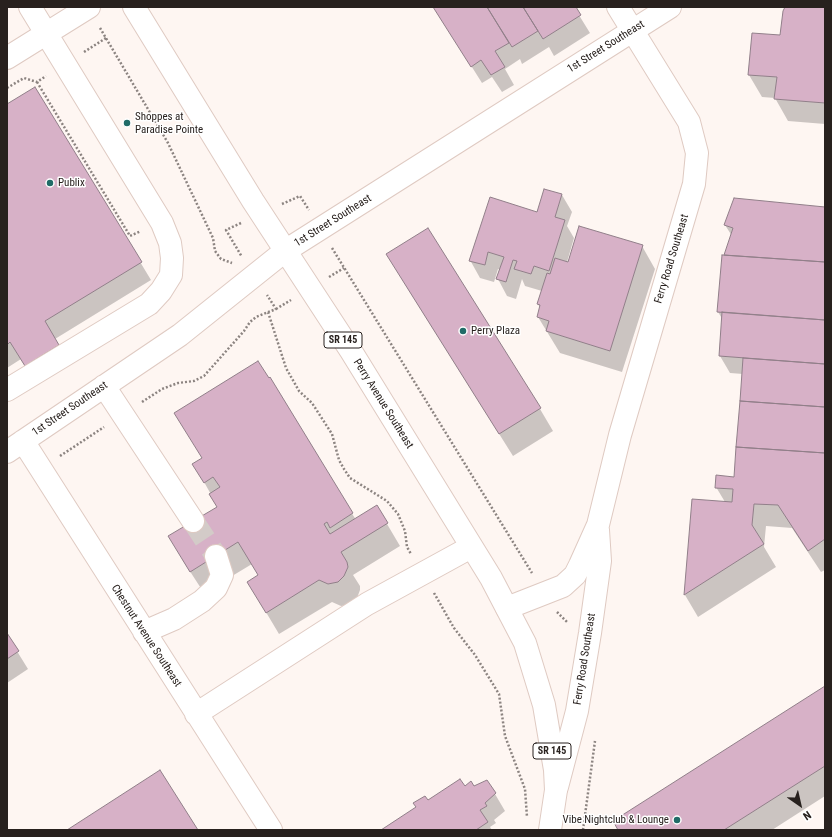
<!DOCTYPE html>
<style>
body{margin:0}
#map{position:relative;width:832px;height:837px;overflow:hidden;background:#fef6f2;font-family:"Roboto Condensed",sans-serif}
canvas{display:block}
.frame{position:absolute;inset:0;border:8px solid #28211e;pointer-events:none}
.north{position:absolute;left:780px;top:785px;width:40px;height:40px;-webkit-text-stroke:3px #fff;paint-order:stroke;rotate:146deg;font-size:11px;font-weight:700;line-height:16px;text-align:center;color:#28211e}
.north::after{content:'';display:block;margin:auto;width:14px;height:18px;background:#28211e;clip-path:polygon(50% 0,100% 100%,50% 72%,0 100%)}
</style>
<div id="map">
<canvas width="832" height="837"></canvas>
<div class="frame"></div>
<div class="north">N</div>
</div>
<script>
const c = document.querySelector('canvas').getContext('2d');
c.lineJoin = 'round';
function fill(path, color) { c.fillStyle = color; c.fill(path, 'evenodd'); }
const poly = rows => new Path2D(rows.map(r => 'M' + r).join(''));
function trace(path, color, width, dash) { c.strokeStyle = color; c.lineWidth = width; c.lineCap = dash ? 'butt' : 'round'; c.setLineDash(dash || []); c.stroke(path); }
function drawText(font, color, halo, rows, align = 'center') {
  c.font = font + ' "Roboto Condensed",sans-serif'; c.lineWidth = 3; c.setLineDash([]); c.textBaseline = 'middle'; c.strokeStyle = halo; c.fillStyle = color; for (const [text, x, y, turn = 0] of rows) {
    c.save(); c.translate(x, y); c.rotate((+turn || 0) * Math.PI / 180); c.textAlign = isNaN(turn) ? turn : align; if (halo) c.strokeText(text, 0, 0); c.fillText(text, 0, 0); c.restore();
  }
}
const shadow = poly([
 [434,7,574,7,590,33,554,56,549,47,522,64,520,59,505,69,514,85,502,92,492,77,482,83],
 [786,7,825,7,825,124,788,121,775,98,762,97,749,75,781,36],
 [35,88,151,280,55,339,68,363,35,383,21,359,7,368,7,105],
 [545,190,562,195,572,212,567,226,574,238,567,262,642,246,655,269,622,372,560,353,538,317,540,308,538,304,542,291,525,286,522,279,516,299,507,296,498,279,501,270,498,269,494,282,480,278,470,260,538,213],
 [825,208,825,570,821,572,792,528,766,526,764,547,776,567,698,617,685,595,693,500,725,502,716,487,735,478,743,374,730,373,720,356,723,320,718,312,725,256,732,236,725,225],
 [400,276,540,409,553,431,513,456],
 [270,379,356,520,377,507,400,546,353,575,360,586,360,590,357,598,351,605,341,606,332,602,279,634,248,582,259,575,252,564,204,593,182,559,218,507,194,464,203,459],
 [7,635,28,669,7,683],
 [825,687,825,796,772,830,619,830],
 [465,787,474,787,495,794,505,811,494,820,496,823,490,827,492,830,383,830,427,801]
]);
const building = poly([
 [433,7,487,7,509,43,495,51,505,67,491,75,481,60,471,67,433,7],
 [487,7,523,7,538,31,512,47,487,7],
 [523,7,576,7,581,15,543,39,523,7],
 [785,7,825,7,825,103,774,99,777,77,748,75,752,33,780,35,783,11,785,7],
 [35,87,142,262,45,321,59,345,25,366,10,342,7,345,7,104,35,87],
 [544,189,562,194,555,217,565,220,549,271,534,266,531,274,514,269,517,261,513,260,506,282,496,279,504,257,488,252,485,265,469,261,490,197,537,212,544,189],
 [734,198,825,207,825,262,724,255,733,228,724,225,734,198],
 [579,226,643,245,610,351,546,331,549,321,537,317,540,305,537,304,547,273,550,274,555,258,568,262,579,226],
 [428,228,541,408,499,434,386,254,428,228],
 [722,255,825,262,825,320,717,312,722,255],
 [722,312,825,320,825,364,719,356,722,312],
 [743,358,825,364,825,407,740,401,743,358],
 [258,361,269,378,270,377,353,513,330,528,327,522,324,524,330,534,377,505,388,523,341,552,347,562,348,567,344,576,338,582,328,584,319,580,266,613,247,582,258,575,238,542,190,572,168,536,217,507,209,494,220,487,213,477,204,483,192,464,202,458,174,413,258,361],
 [740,401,825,407,825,453,736,447,740,401],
 [736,447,825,453,825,539,808,551,778,505,754,504,752,525,764,544,684,595,692,499,732,502,733,489,715,488,716,475,734,477,736,447],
 [7,633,19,651,7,659,7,633],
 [825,686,825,766,724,830,618,830,613,821,825,686],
 [160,770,198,830,67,830,160,770],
 [460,779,465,786,471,781,474,786,487,780,496,793,485,803,487,806,480,810,488,822,476,830,381,830,416,807,413,803,425,796,428,800,460,779]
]);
const minorTunnel = poly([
 [193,521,216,556]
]);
const path = poly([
 [100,28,168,143,213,238,215,251,221,259,232,263],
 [84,52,106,38],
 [37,82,130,236,141,231],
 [7,88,24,78,37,82,46,76],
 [282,204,300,196,309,210],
 [241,223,226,230,242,257],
 [332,248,532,573],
 [329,277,344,268],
 [276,309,291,300],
 [268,312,286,368,299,391,312,403,332,434,339,460,344,469,350,478,387,501,398,514,405,531,407,547,411,554],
 [142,402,162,389,178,383,194,381,204,376,244,331,250,322,256,317,276,309,267,295],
 [60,456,104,427],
 [434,593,454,628,475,655,499,694,505,736,525,789,527,817],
 [557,612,568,623],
 [583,830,595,741]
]);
const minor = poly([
 [7,58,89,7],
 [104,386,193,521],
 [7,390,149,304,161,291,171,275,172,258,170,243,162,223,30,7],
 [23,441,271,830],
 [7,452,180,335,285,251,670,7],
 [507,608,563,586,575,575,580,565,598,525,620,435,694,184,697,153,689,122,618,7],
 [144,632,174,619,202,601,216,588,222,575,216,556],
 [196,714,367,604,471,547],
 [557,787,577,711,590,633,600,561,598,530]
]);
const major = poly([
 [134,7,253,201,351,351,491,578,525,643,544,705,555,770,556,790,550,830]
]);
const markers = [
 [127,123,4,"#206b67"],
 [50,183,4,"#206b67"],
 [463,331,4,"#206b67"],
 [677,820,4,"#206b67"]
];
const shields = [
 [343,340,38],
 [552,751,38]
];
const shieldNames = [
 ["SR 145",343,340],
 ["SR 145",552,751]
];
const streetNames = [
 ["1st Street Southeast",606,47,-32],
 ["1st Street Southeast",333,221,-32],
 ["Ferry Road Southeast",672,259,-73],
 ["Perry Avenue Southeast",383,404,58],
 ["1st Street Southeast",70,409,-34],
 ["Chestnut Avenue Southeast",146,636,57],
 ["Ferry Road Southeast",585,659,-81]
];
const poiNames = [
 ["Shoppes at",135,117],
 ["Paradise Pointe",135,130],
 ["Publix",58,183],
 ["Perry Plaza",471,331],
 ["Vibe Nightclub & Lounge",669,820,"right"]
];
fill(shadow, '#0003');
fill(building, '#d7b1c7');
trace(building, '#917f89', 1);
trace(minorTunnel, '#d3cbc8', 22, [22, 11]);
trace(minor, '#dfcac2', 24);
trace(major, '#dfcac2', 24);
trace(path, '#8c8481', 2.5, [2, 2]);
trace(minor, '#fff', 22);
trace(major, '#fff', 22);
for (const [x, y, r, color] of markers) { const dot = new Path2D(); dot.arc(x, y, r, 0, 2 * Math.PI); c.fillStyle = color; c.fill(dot); trace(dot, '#fff', 1.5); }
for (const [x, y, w] of shields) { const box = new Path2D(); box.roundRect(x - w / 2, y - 8, w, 16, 3); c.fillStyle = '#fff'; c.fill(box); trace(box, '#28211e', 1); }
drawText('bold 10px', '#28211e', null, shieldNames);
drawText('11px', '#28211e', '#fff', streetNames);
drawText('11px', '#28211e', '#fff', poiNames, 'left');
</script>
